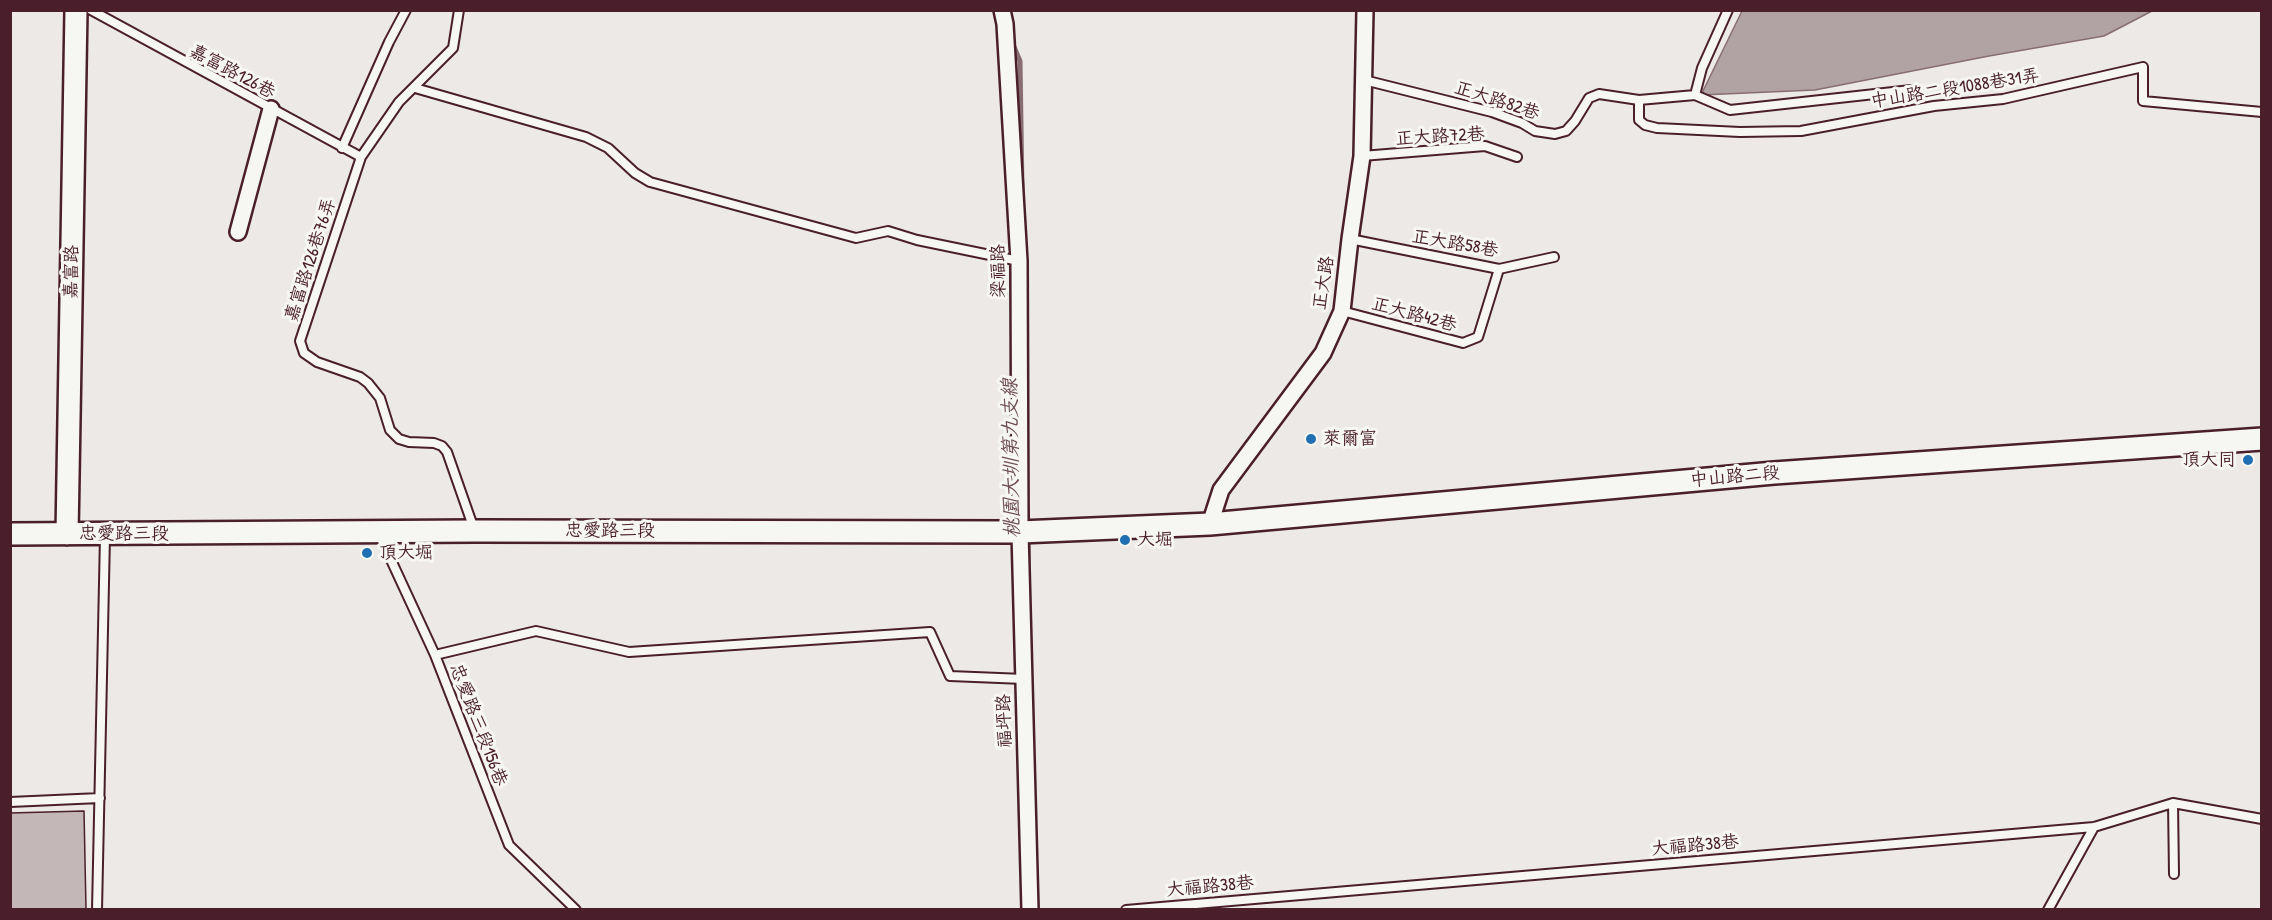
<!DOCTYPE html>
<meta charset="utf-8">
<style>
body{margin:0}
#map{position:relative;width:2272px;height:920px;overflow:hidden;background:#ece9e6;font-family:"Patrick Hand",sans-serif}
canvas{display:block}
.frame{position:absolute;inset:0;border:12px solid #4a1f2b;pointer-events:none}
</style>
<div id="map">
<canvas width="2272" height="920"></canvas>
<div class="frame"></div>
</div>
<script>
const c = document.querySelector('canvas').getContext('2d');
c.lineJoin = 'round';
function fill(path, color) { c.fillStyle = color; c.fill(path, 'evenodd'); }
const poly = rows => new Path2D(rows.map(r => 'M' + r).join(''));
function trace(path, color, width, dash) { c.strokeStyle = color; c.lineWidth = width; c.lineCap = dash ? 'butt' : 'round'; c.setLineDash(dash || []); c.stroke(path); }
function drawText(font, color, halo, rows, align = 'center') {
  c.font = font + ' "Patrick Hand","LXGW WenKai TC",sans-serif'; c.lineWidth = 6; c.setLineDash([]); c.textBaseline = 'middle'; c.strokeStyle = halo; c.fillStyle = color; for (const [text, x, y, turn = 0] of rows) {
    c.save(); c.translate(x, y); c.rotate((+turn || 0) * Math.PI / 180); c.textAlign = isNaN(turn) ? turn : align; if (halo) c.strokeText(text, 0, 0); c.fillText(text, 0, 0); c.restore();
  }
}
const water = poly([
 [1742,11,2152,11,2104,36,1989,56,1815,90,1701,95,1742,11]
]);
const stream = poly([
 [1011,40,1020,61,1022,191],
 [1027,506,1028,527],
 [1028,536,1028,563]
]);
const building = poly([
 [84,811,86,909,10,909,10,813,84,811]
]);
const lane = poly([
 [91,10,361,157],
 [459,10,453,48,399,102,361,157,300,341,304,353,317,362,360,377,368,383,380,398,390,430,399,439,409,442,434,443,442,446,447,452,474,529],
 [1364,80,1492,112,1522,123,1535,131,1555,134,1566,131,1575,121,1589,98,1599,94,1639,100,1695,95,1730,110,1911,90],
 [415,88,586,137,608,148,635,173,650,182,856,238,888,231,917,240,1019,261],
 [1695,95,1702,68,1728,10],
 [1639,100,1639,120,1645,125,1657,128,1740,132,1801,131,1934,106,2003,99,2143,67,2143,101,2262,112],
 [342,148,389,42,406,10],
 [1362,156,1485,146,1517,157],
 [1350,239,1499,269,1554,257],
 [1342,311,1463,343,1478,337,1499,269],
 [379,534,435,655,509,845,576,910],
 [435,655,536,631,629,652,930,632,950,676,1024,679],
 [10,802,100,798],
 [2173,803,2174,874],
 [97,910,105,536],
 [1126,910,2094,827,2173,803,2262,819],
 [2048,910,2094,827]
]);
const street = poly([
 [1002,10,1005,24,1019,261,1020,532,1030,910],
 [238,232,271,109],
 [1210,524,1221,490,1323,353,1342,311,1350,239,1362,156,1365,10]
]);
const secondary = poly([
 [10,534,475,531,1020,532,1210,524,1774,473,2262,439],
 [67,534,76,10]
]);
const markers = [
 [1311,439,6,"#1f6fb2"],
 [2248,460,6,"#1f6fb2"],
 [1125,540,6,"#1f6fb2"],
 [367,553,6,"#1f6fb2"]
];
const streetNames = [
 ["嘉富路126巷",232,72,28],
 ["中山路二段1088巷31弄",1955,89,-9],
 ["正大路82巷",1497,101,18],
 ["正大路72巷",1440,137,-3],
 ["正大路58巷",1455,244,10],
 ["嘉富路126巷76弄",311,260,-72],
 ["梁福路",999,271,-91],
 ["嘉富路",72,272,-89],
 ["正大路",1324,283,-81],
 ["正大路42巷",1414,315,15],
 ["中山路二段",1735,477,-5],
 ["忠愛路三段",610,531],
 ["忠愛路三段",124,534],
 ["福坪路",1005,721,-92],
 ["忠愛路三段156巷",478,725,69],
 ["大福路38巷",1695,846,-5],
 ["大福路38巷",1210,887,-5]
];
const poiNames = [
 ["萊爾富",1323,439],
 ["頂大同",2236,460,"right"],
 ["大堀",1137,540],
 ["頂大堀",379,553]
];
const waterNames = [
 ["桃園大圳第九支線",1012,458,-91]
];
fill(water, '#b1a2a3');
trace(water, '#886e73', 1.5);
trace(stream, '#886e73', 5);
fill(building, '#c4b7b7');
trace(building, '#4a1f2b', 1.5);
trace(lane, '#4a1f2b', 12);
trace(street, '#4a1f2b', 20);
trace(secondary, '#4a1f2b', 26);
trace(lane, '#f6f6f2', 8);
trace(street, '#f6f6f2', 15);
trace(secondary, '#f6f6f2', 21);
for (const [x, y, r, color] of markers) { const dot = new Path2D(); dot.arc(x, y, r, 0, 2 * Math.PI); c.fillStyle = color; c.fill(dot); trace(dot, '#f6f6f2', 2); }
drawText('18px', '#4a1f2b', '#f6f6f2', streetNames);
drawText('18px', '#4a1f2b', '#f6f6f2', poiNames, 'left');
drawText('italic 20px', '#6e4d55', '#f6f6f2', waterNames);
</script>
